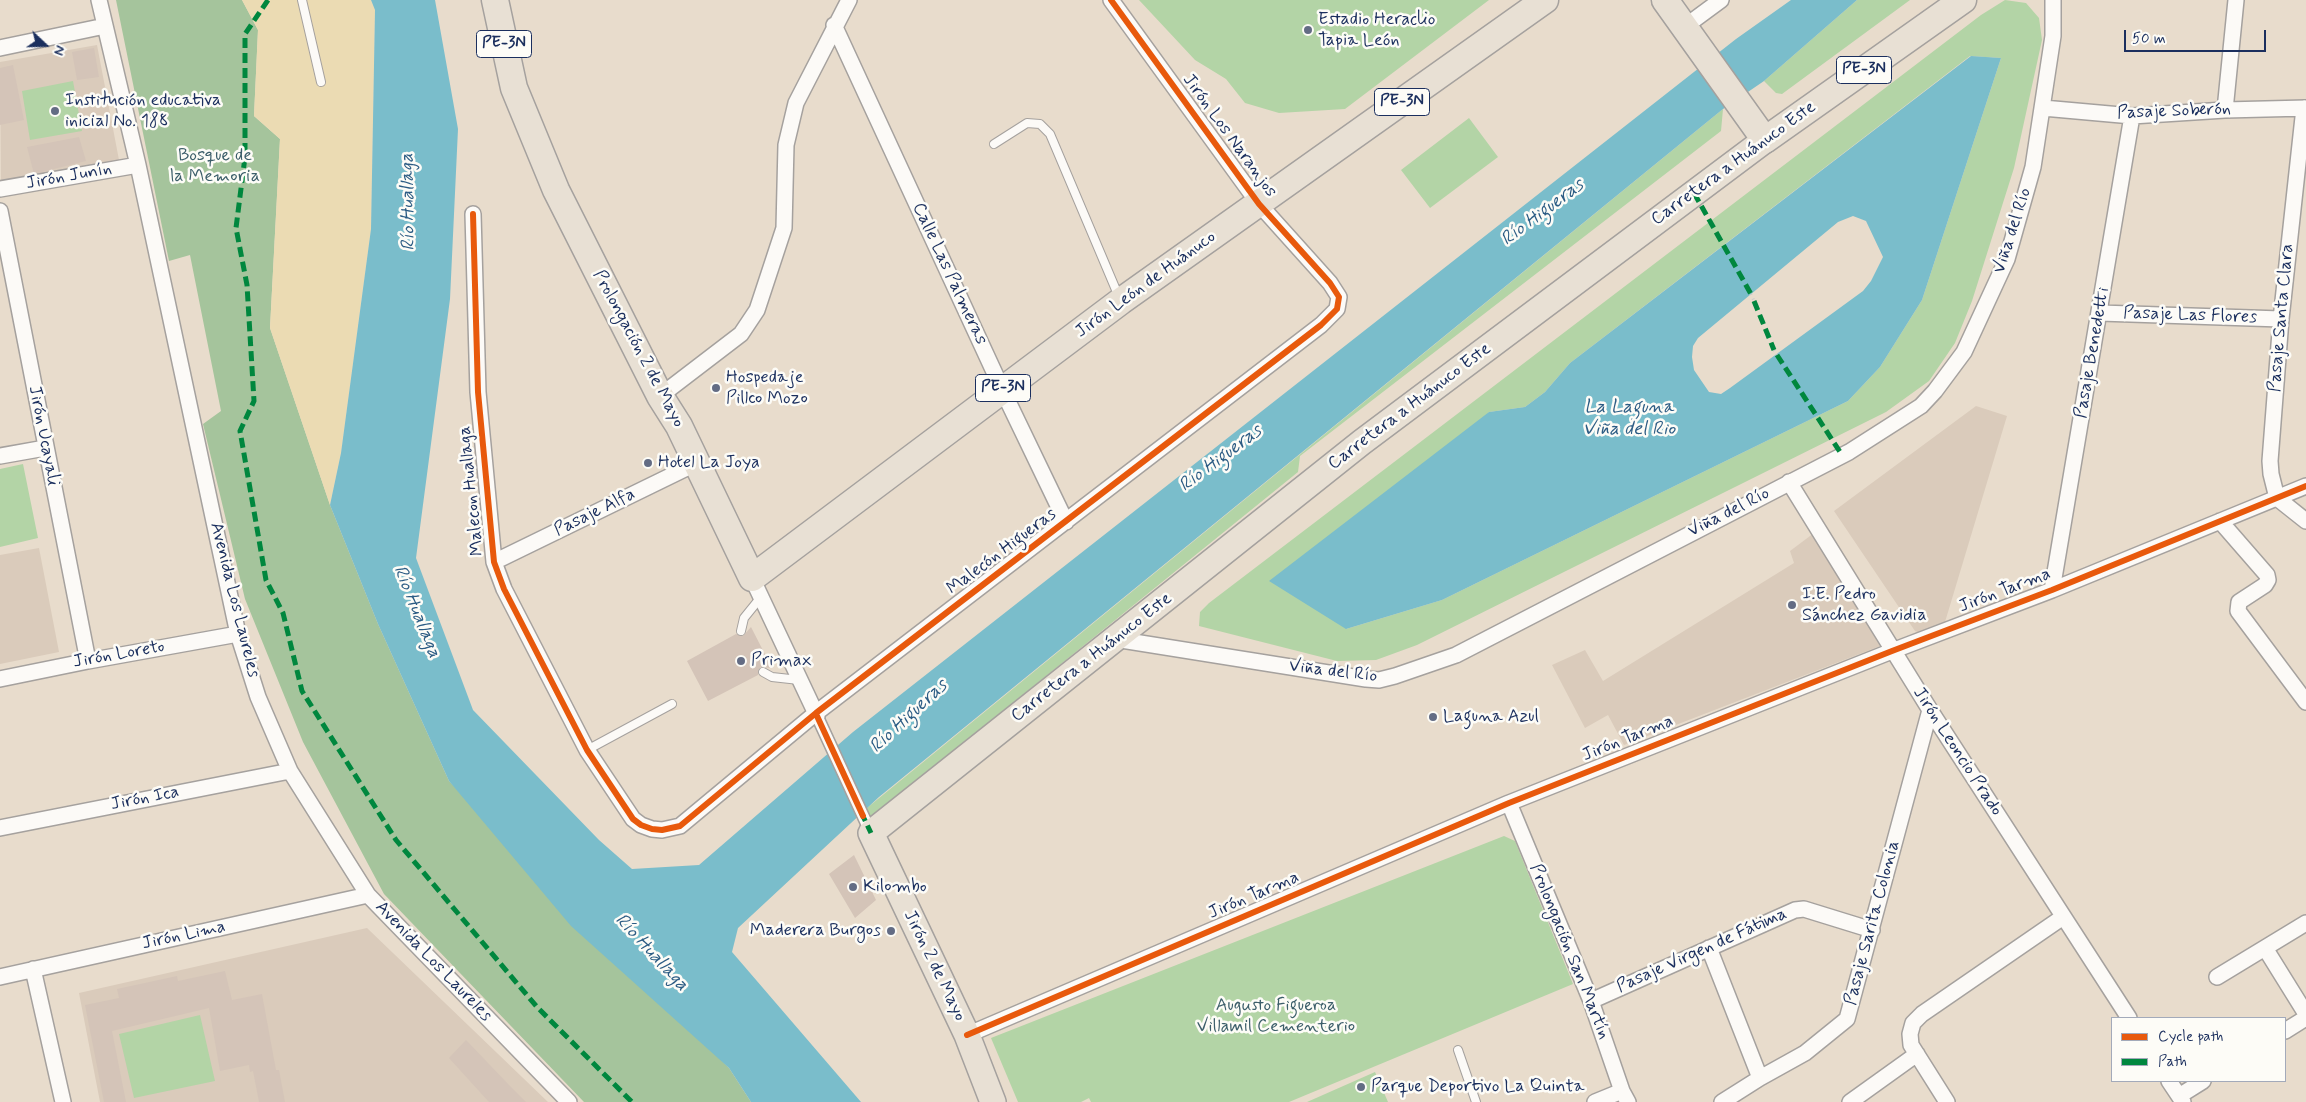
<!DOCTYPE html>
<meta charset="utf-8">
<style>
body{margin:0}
#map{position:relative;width:2306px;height:1102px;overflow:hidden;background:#e8dccc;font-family:Mynerve,sans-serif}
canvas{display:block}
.legend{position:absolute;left:2111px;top:1017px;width:175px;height:65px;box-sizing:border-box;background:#fdfcf7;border:1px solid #a3aaba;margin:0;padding:6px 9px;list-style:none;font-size:15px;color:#1b2f5e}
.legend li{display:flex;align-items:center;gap:10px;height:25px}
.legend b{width:25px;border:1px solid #a3aaba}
.north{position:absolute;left:20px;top:20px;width:50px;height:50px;-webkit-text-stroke:4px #fdfcf7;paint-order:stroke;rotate:111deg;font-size:14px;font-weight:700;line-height:20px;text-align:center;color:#1b2f5e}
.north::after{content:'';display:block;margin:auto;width:18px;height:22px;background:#1b2f5e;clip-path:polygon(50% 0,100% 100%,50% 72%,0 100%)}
.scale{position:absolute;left:2124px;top:30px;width:142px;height:22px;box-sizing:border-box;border:2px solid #1b2f5e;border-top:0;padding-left:6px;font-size:15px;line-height:18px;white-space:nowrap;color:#1b2f5e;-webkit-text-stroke:4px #fdfcf7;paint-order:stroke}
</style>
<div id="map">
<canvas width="2306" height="1102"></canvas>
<ul class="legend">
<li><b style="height:6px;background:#e8590c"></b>Cycle path</li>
<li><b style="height:6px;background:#00873e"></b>Path</li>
</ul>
<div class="north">N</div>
<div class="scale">50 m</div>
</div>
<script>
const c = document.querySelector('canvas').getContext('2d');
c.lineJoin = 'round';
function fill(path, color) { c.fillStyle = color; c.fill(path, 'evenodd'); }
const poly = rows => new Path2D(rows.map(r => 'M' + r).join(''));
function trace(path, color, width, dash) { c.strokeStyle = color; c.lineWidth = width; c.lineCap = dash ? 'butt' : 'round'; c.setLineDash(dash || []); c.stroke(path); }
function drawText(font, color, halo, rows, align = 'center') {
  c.font = font + ' Mynerve,sans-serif'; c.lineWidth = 5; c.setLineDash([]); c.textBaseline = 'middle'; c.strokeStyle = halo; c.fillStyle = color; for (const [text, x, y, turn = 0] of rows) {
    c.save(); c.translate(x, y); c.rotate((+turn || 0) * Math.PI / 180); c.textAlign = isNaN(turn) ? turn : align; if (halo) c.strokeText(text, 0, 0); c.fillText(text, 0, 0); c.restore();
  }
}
const built = poly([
 [97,45,119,160,1,183,0,62],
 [1976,406,2007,416,1945,622,1922,634,1915,631,1834,511],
 [1814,533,1880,646,1624,745,1608,715,1585,728,1552,665,1585,650,1603,681,1794,563,1790,551],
 [39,548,59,652,0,664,0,555],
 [367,928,548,1102,100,1102,79,993]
]);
const green = poly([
 [1139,0,1489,0,1345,109,1279,113,1245,103,1226,79,1195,60],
 [1857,0,1910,0,1782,94,1776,93,1764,81],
 [2005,0,2026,3,2039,18,2042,40,2014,168,1972,301,1955,343,1929,381,1886,412,1417,645,1376,660,1337,661,1199,626,1200,612,1209,603,1981,15],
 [1970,56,2001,58,1922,300,1880,367,1848,401,1442,600,1346,629,1489,412,1525,407,1545,392,1570,363],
 [73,81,82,131,30,140,22,91],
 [1723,109,1721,131,1300,456,1298,472,872,817,862,812],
 [1469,118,1498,157,1430,208,1401,170],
 [23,464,38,538,0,547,0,469],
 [1504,836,1515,841,1573,984,1289,1102,1091,1102,1089,1098,1081,1102,1018,1102,991,1038],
 [200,1015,215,1081,134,1098,119,1034],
 [1375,1072,1388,1102,1307,1102]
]);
const forest = poly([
 [116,0,242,0,258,30,254,116,280,139,270,328,330,505,378,624,449,781,729,1068,751,1102,584,1102,384,894,303,742,245,599,203,424,221,411,190,255,169,261]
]);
const sand = poly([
 [242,0,371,0,375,10,371,229,341,453,330,505,270,328,280,139,254,116,258,30]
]);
const water = poly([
 [371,0,435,0,458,129,450,299,416,558,473,710,599,840,632,869,699,865,853,732,1736,39,1791,0,1857,0,1764,81,1723,109,879,797,738,928,732,952,861,1102,751,1102,729,1068,571,926,449,781,378,624,330,505,341,453,371,229,375,10],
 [1971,56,2001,58,1922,300,1880,367,1848,401,1442,600,1346,629,1269,581,1489,412,1525,407,1545,392,1570,363],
 [1853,216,1866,221,1883,257,1871,281,1863,291,1730,388,1721,394,1709,392,1694,370,1692,357,1693,346,1698,338,1838,222]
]);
const building = poly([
 [94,48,99,77,77,80,72,52],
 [13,65,24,120,0,125,0,68],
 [79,137,86,161,34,174,27,147],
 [751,627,772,668,761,667,758,670,758,675,708,701,687,661,736,634,743,636],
 [854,855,876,900,855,918,829,874],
 [225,971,232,1000,262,994,276,1070,279,1070,285,1102,259,1102,253,1071,250,1072,249,1065,220,1071,209,1008,112,1031,126,1102,104,1102,85,1005,119,998,117,989,177,976,178,981],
 [466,1040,508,1084,526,1102,489,1102,449,1058]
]);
const path = poly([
 [1751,294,1754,301],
 [1774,350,1777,355]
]);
const service = poly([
 [302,0,321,82],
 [994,144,1027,123,1040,124,1050,134,1119,297],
 [741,631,744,618,761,597],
 [763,672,772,677,799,680],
 [587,750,672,704],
 [1458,1050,1476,1102]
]);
const pedestrian = poly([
 [817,716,871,833]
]);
const minor = poly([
 [99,0,138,165,238,634,258,697,290,771,368,895,569,1102],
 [834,25,1002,389,1066,522],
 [1683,28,1721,0],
 [0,48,105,26],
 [2043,108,2132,116,2225,110,2306,108],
 [2304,108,2281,319,2270,461,2271,474,2277,498,2306,521],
 [2225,110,2236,0],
 [0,189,138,165],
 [0,211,88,661],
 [473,214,478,392,494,562,504,589,587,750,633,819,641,825,652,829,662,830,680,826,816,713,1321,325,1337,309,1339,297,1330,283,1259,204,1111,0],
 [2100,313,2281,319],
 [660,396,741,334,757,310,784,228,786,145,796,103,849,0],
 [0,456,45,448],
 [1789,482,1930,710,2129,1018],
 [2220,521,2267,575,2268,580,2265,585,2239,602,2238,611,2306,702],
 [494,562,697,463],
 [752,578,817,716],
 [2052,590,2132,116],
 [1115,639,1366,679,1379,680,1395,676,1456,655,1849,452,1921,406,1935,391,1964,352,2007,259,2033,167,2053,36,2053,0],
 [0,679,88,661,238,634],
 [1509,803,1591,1001,1622,1091,1628,1102],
 [0,828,290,771],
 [1709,948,1760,1078],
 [2265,948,2306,1014],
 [33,969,63,1102],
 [0,977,368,895],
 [2217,977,2306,923],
 [1591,1001,1795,910,1804,909,1872,930],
 [2285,1031,2306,1018],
 [967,1035,1509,803,1892,651,2052,590,2306,486],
 [2169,1081,2183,1102],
 [2179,1096,2203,1081],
 [1595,1102,1622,1091],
 [1722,1102,1760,1078,1805,1053,1847,1019,1930,710],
 [1850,1102,1917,1054],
 [1947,1102,1911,1045,1910,1034,1913,1023,1922,1014,2063,917]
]);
const primary = poly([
 [993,1102,967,1035,871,833,1362,442,1765,140]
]);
const trunk = poly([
 [495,0,514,88,556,190,660,396,679,426,752,578,1121,301,1545,0],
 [1665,0,1765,140,1963,0]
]);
const quiet = poly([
 [268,0,245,34,245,157,236,228,247,285,254,401,240,431,266,580,283,613,302,691,396,840,537,1007,632,1102],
 [1694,193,1751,294],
 [1754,301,1774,350],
 [1777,355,1842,455],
 [861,812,871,833]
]);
const cycleway = poly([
 [473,214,478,392,494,562,504,589,587,750,633,819,641,825,652,829,662,830,680,826,816,713,1321,325,1337,309,1339,297,1330,283,1259,204,1111,0],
 [817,716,863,816],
 [967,1035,1509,803,1892,651,2052,590,2306,486]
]);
const markers = [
 [1308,30,5,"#636c84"],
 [55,111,5,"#636c84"],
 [716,388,5,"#636c84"],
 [648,463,5,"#636c84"],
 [1792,605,5,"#636c84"],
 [741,661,5,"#636c84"],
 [1433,717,5,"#636c84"],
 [853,887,5,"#636c84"],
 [891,931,5,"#636c84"],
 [1361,1087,5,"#636c84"]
];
const shields = [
 [504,44,55],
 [1864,70,55],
 [1402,102,55],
 [1003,388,55]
];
const shieldNames = [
 ["PE-3N",504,44],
 ["PE-3N",1864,70],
 ["PE-3N",1402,102],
 ["PE-3N",1003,388]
];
const poiNames = [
 ["Estadio Heraclio",1318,20],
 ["Tapia León",1318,41],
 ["Institución educativa",65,101],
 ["inicial No. 188",65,122],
 ["Hospedaje",726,378],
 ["Pillco Mozo",726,399],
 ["Hotel La Joya",658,463],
 ["I.E. Pedro",1802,595],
 ["Sánchez Gavidia",1802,616],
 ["Primax",751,661],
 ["Laguna Azul",1443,717],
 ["Kilombo",863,887],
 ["Maderera Burgos",881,931,"right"],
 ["Parque Deportivo La Quinta",1371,1087]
];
const streetNames = [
 ["Pasaje Soberón",2174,112,-2],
 ["Jirón Los Naranjos",1229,136,54],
 ["Carretera a Huánuco Este",1734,164,-36],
 ["Jirón Junín",69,177,-10],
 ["Viña del Río",2013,231,-72],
 ["Calle Las Palmeras",949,274,65],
 ["Jirón León de Huánuco",1146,285,-36],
 ["Pasaje Las Flores",2190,316,2],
 ["Pasaje Santa Clara",2282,318,-85],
 ["Prolongación 2 de Mayo",638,349,62],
 ["Pasaje Benedetti",2093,353,-80],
 ["Carretera a Huánuco Este",1410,407,-37],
 ["Jirón Ucayali",43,436,79],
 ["Malecon Huallaga",472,491,-96],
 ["Pasaje Alfa",595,513,-26],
 ["Viña del Río",1729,513,-27],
 ["Malecón Higueras",1002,552,-37],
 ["Jirón Tarma",2005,591,-21],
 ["Avenida Los Laureles",234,600,76],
 ["Jirón Loreto",119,655,-10],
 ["Carretera a Huánuco Este",1092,658,-38],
 ["Viña del Río",1333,672,7],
 ["Jirón Tarma",1628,739,-22],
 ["Jirón Leoncio Prado",1957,752,57],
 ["Jirón Ica",145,799,-11],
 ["Jirón Tarma",1254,896,-23],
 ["Pasaje Sarita Colonia",1873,923,-75],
 ["Jirón Lima",184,936,-12],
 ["Pasaje Virgen de Fátima",1702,951,-24],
 ["Prolongación San Martín",1569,952,68],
 ["Avenida Los Laureles",433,962,46],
 ["Jirón 2 de Mayo",934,966,64]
];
const parkNames = [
 ["Bosque de",215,156],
 ["la Memoria",215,177],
 ["Augusto Figueroa",1276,1006],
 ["Villamil Cementerio",1276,1027]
];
const waterNames = [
 ["Río Huallaga",409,202,-91],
 ["Río Higueras",1543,213,-37],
 ["La Laguna",1629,408],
 ["Viña del Rio",1629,430],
 ["Río Higueras",1221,459,-37],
 ["Río Huallaga",416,612,68],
 ["Río Higueras",909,717,-43],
 ["Río Huallaga",651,953,47]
];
fill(built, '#dacbbb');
fill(green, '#b3d4a6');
fill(forest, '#a5c49c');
fill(sand, '#ebdbb3');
fill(water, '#7abdcb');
fill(building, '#d4c4b8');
trace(service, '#a5a19e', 10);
trace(pedestrian, '#a5a19e', 14);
trace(minor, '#a5a19e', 18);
trace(primary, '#a5a19e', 28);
trace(trunk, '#a5a19e', 29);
trace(path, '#cac9c9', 3, [1, 4]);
trace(service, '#fcfaf7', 8);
trace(pedestrian, '#fcfaf7', 11);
trace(minor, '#fcfaf7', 15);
trace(primary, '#e8e0d4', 25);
trace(trunk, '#e8e0d4', 26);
trace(quiet, '#00873e', 5, [10, 5]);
trace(cycleway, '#e8590c', 6);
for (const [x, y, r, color] of markers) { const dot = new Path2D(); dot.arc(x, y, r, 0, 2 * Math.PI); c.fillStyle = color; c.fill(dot); trace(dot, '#fdfcf7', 2); }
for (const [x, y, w] of shields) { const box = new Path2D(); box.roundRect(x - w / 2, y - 13.5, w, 27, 4); c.fillStyle = '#fdfcf7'; c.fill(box); trace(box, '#1b2f5e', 1); }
drawText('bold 16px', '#1b2f5e', null, shieldNames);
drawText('18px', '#1b2f5e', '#fdfcf7', poiNames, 'left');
drawText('18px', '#1b2f5e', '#fdfcf7', streetNames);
drawText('18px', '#3c5e6a', '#fdfcf7', parkNames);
drawText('italic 19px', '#2c5c84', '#fdfcf7', waterNames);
</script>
